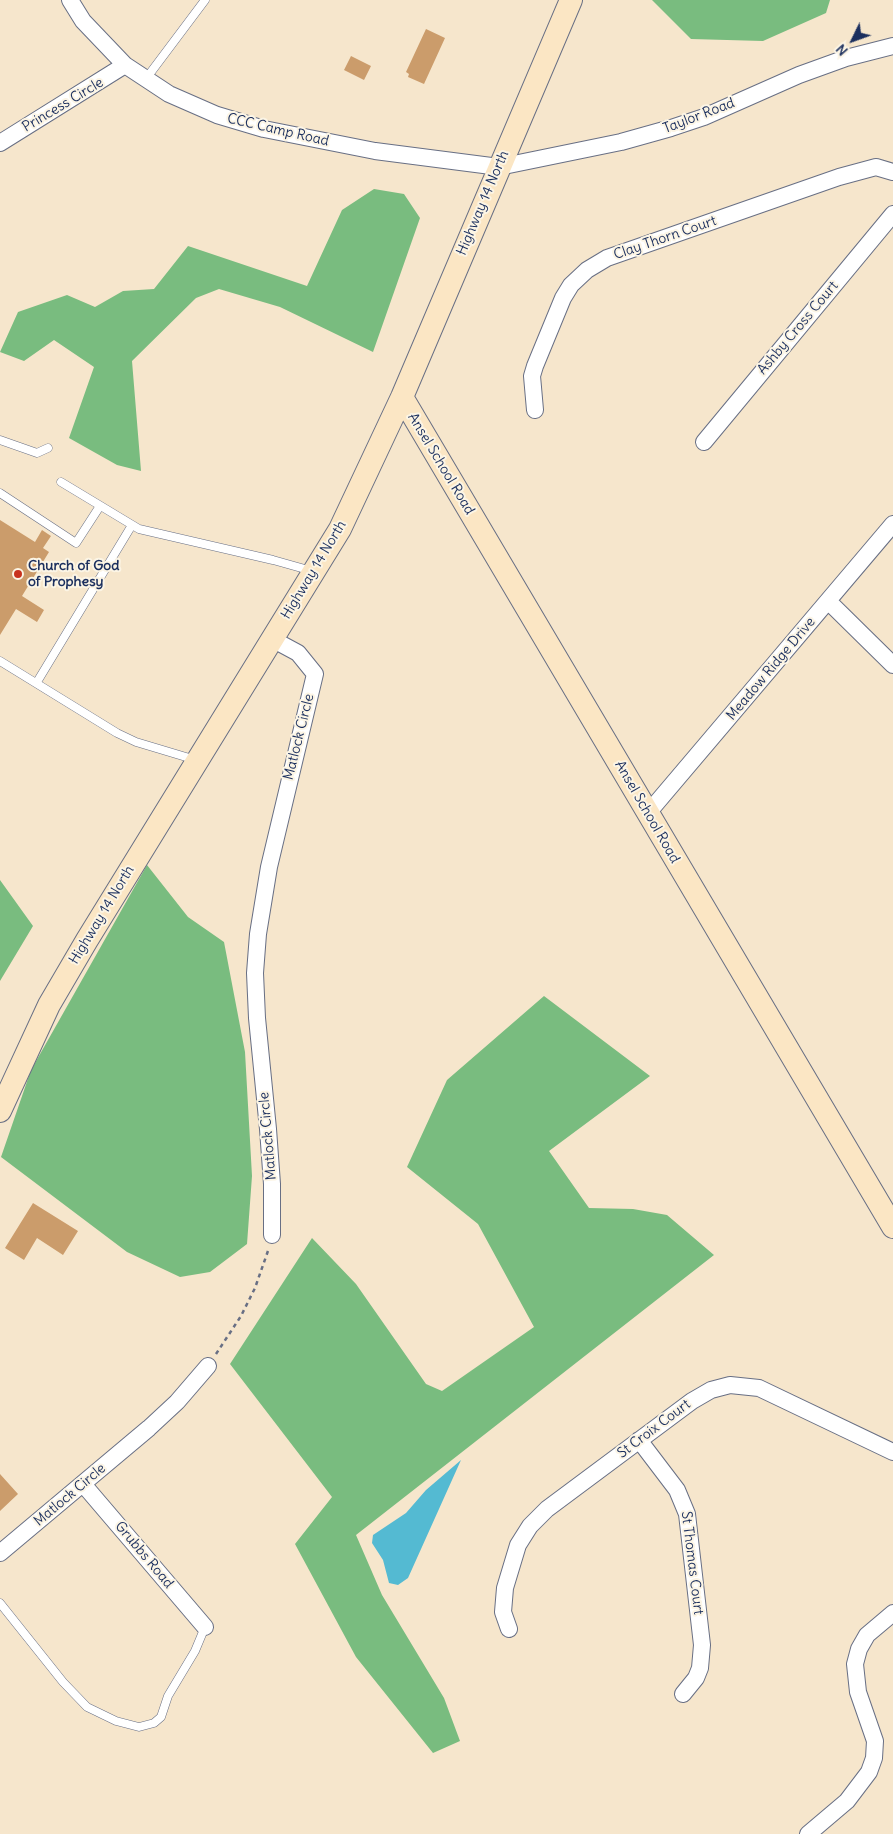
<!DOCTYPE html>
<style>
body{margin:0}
#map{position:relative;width:893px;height:1834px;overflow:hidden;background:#f6e6cc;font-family:Delius,sans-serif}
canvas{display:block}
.north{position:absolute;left:828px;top:15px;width:50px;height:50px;-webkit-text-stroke:4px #fcf5e5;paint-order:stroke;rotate:228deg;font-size:14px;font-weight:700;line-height:20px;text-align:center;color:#1b2f5e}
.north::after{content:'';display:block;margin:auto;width:18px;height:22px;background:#1b2f5e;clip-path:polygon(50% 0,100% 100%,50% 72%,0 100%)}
</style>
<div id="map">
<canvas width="893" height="1834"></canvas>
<div class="north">N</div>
</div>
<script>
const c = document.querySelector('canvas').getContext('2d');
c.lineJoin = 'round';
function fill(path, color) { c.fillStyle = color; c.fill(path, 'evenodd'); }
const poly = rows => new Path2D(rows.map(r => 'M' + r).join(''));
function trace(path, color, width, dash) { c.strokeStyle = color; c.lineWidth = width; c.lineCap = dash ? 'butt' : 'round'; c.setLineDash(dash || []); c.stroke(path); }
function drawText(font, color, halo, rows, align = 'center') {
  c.font = font + ' Delius,sans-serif'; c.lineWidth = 4; c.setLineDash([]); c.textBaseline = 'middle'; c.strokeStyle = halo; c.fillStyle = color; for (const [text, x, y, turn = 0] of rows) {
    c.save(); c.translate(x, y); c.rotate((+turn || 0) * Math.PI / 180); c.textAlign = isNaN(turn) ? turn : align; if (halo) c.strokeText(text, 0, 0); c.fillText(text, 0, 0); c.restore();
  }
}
const forest = poly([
 [652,0,830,0,826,13,763,41,691,39],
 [374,189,404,194,420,218,373,352,280,307,219,289,196,298,132,361,141,471,117,465,69,438,94,367,54,340,24,361,0,352,18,312,67,295,95,307,123,291,154,289,188,246,307,286,342,210],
 [147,865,188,917,224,942,245,1052,252,1176,247,1244,210,1272,180,1277,127,1252,1,1157,31,1070],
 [0,880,33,926,0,981],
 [544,996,650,1076,549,1151,589,1208,633,1209,667,1215,714,1255,356,1535,382,1595,444,1698,460,1741,433,1753,356,1657,295,1544,332,1497,230,1364,312,1238,356,1284,426,1384,442,1391,534,1327,478,1224,407,1167,447,1080]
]);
const water = poly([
 [461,1460,408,1578,398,1585,389,1583,383,1560,372,1543,373,1535,406,1513,426,1490]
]);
const building = poly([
 [426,29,445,38,424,84,408,77,409,74,406,72],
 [351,56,371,66,364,80,344,70],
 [0,520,35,542,42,530,51,536,43,548,49,552,22,596,44,610,37,622,16,609,0,635],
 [33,1203,78,1231,63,1255,37,1238,24,1260,5,1248],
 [0,1474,18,1494,0,1511]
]);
const path = poly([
 [216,1354,241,1316,255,1288,269,1248]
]);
const lane = poly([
 [145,80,205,0],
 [0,440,37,453,48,448],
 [61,482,139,529,273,560,312,571],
 [0,493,76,543,100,506],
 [0,661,117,733,136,742,196,760],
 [37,682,132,525],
 [0,1603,63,1682,87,1707,116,1721,139,1727,154,1723,161,1717,168,1696,195,1651,205,1627]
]);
const street = poly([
 [70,0,83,21,125,65,169,94,217,115,264,129,375,151,499,167,621,142,671,128,704,117,799,75,846,58,893,46],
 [0,143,125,65],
 [535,410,532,376,535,366,563,298,571,285,587,270,607,258,839,177,876,167,893,172],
 [704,442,893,214],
 [828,601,893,665],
 [648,813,893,524],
 [272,1235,272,1184,268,1129,257,1018,255,973,258,934,269,867,315,674,298,653,272,639],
 [639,1440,677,1490,687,1514,702,1645,700,1668,696,1678,683,1694],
 [83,1484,205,1627],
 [0,1553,149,1428,177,1402,208,1366],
 [509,1629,503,1612,505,1588,518,1545,530,1526,547,1509,692,1401,711,1390,730,1385,759,1388,893,1452],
 [808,1834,847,1801,869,1772,874,1758,875,1741,858,1692,855,1664,859,1649,867,1635,893,1613]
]);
const secondary = poly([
 [402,397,893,1227],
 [0,1111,49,1005,87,940,340,529,402,397,571,0]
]);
const markers = [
 [18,574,5,"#c8321e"]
];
const streetNames = [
 ["Princess Circle",63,105,-31],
 ["Taylor Road",699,116,-21],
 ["CCC Camp Road",278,130,13],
 ["Highway 14 North",483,203,-67],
 ["Clay Thorn Court",665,238,-19],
 ["Ashby Cross Court",798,328,-50],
 ["Ansel School Road",441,464,59],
 ["Highway 14 North",314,570,-59],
 ["Meadow Ridge Drive",771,669,-50],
 ["Matlock Circle",299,737,-76],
 ["Ansel School Road",647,812,60],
 ["Highway 14 North",102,915,-59],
 ["Matlock Circle",268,1136,-95],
 ["St Croix Court",654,1429,-37],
 ["Matlock Circle",70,1495,-40],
 ["Grubbs Road",144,1555,50],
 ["St Thomas Court",692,1563,83]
];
const poiNames = [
 ["Church of God",28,566],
 ["of Prophesy",28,582]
];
fill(forest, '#79bc7f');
fill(water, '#54bad2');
fill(building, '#cb9c6b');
trace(lane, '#686f84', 9);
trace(street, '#686f84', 18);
trace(secondary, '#686f84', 24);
trace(path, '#686f84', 2.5, [4, 4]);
trace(lane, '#fff', 8);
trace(street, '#fff', 16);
trace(secondary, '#fbe6c4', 22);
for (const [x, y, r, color] of markers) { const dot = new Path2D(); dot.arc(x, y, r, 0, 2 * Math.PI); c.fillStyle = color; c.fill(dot); trace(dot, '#fcf5e5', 2); }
drawText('14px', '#1b2f5e', '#fcf5e5', streetNames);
drawText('bold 14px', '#1b2f5e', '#fcf5e5', poiNames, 'left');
</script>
